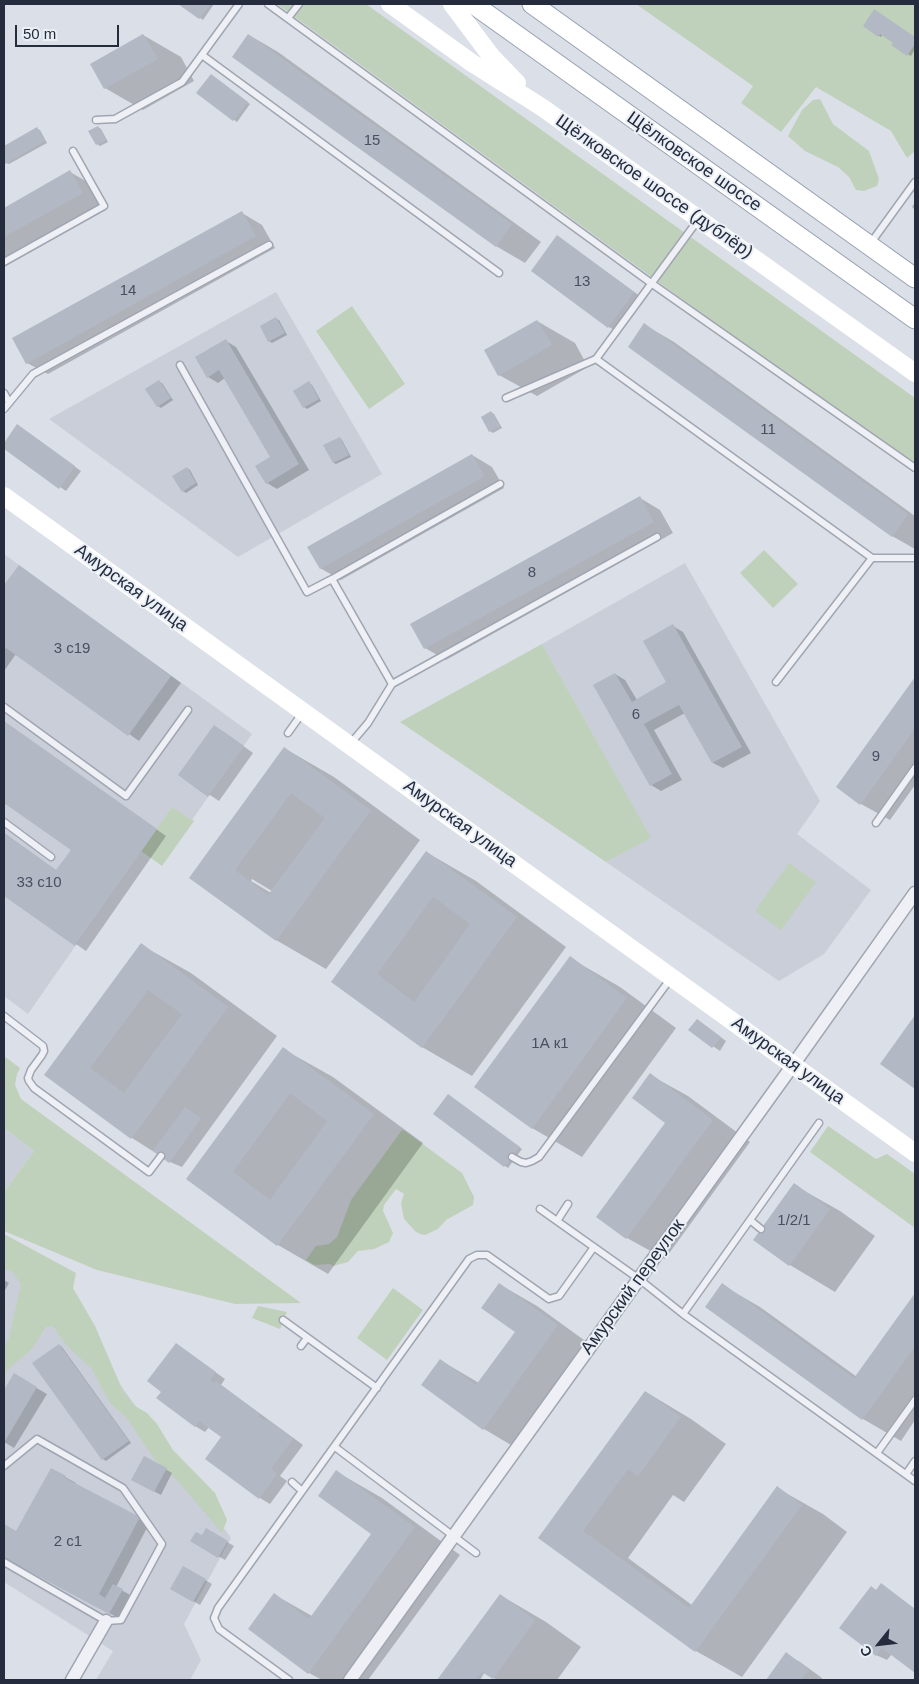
<!DOCTYPE html>
<meta charset="utf-8">
<style>
body{margin:0}
#map{position:relative;width:919px;height:1684px;overflow:hidden;background:#dbdfe7;font-family:Helvetica,sans-serif}
canvas{display:block}
.frame{position:absolute;inset:0;border:5px solid #242c3e;pointer-events:none}
.north{position:absolute;left:854px;top:1619px;width:50px;height:50px;-webkit-text-stroke:4px #eaeef5;paint-order:stroke;rotate:241deg;font-size:14px;font-weight:700;line-height:20px;text-align:center;color:#242c3e}
.north::after{content:'';display:block;margin:auto;width:18px;height:22px;background:#242c3e;clip-path:polygon(50% 0,100% 100%,50% 72%,0 100%)}
.scale{position:absolute;left:15px;top:25px;width:104px;height:22px;box-sizing:border-box;border:2px solid #242c3e;border-top:0;padding-left:6px;font-size:15px;line-height:18px;white-space:nowrap;color:#242c3e;-webkit-text-stroke:4px #eaeef5;paint-order:stroke}
</style>
<div id="map">
<canvas width="919" height="1684"></canvas>
<div class="frame"></div>
<div class="north">С</div>
<div class="scale">50 m</div>
</div>
<script>
const c = document.querySelector('canvas').getContext('2d');
c.lineJoin = 'round';
function fill(path, color) { c.fillStyle = color; c.fill(path, 'evenodd'); }
const poly = rows => new Path2D(rows.map(r => 'M' + r).join(''));
function trace(path, color, width, dash) { c.strokeStyle = color; c.lineWidth = width; c.lineCap = dash ? 'butt' : 'round'; c.setLineDash(dash || []); c.stroke(path); }
function drawText(font, color, halo, rows, align = 'center') {
  c.font = font + ' Helvetica,sans-serif'; c.lineWidth = 4; c.setLineDash([]); c.textBaseline = 'middle'; c.strokeStyle = halo; c.fillStyle = color; for (const [text, x, y, turn = 0] of rows) {
    c.save(); c.translate(x, y); c.rotate((+turn || 0) * Math.PI / 180); c.textAlign = isNaN(turn) ? turn : align; if (halo) c.strokeText(text, 0, 0); c.fillText(text, 0, 0); c.restore();
  }
}
const built = poly([
 [276,292,382,474,238,557,49,419],
 [4,554,252,734,192,820,172,807,28,1014,4,996],
 [685,563,820,801,797,834,871,890,824,954,779,981,606,862,650,838,542,644],
 [4,1128,34,1151,4,1192],
 [4,1259,51,1289,231,1538,184,1624,201,1660,190,1680,96,1680,113,1651,4,1582]
]);
const green = poly([
 [277,4,366,4,915,398,915,469],
 [636,4,915,4,915,151,907,158,891,131,816,87,781,132,741,103,753,86],
 [820,99,833,124,869,151,879,179,877,186,864,191,856,190,849,177,838,167,805,151,788,136,802,110,813,100],
 [352,306,405,384,369,409,316,331],
 [764,550,798,584,773,608,740,573],
 [542,644,651,838,606,862,400,722],
 [172,807,194,821,162,866,141,851],
 [789,863,816,882,781,930,755,911],
 [4,1056,20,1068,17,1074,15,1085,21,1099,301,1303,235,1304,97,1270,4,1231,4,1192,34,1151,4,1128],
 [828,1126,876,1159,887,1154,915,1174,915,1228,810,1152],
 [402,1130,405,1131,462,1173,474,1197,473,1205,446,1220,438,1229,425,1235,420,1234,415,1231,404,1219,401,1203,404,1194,396,1189,384,1205,383,1211,393,1233,389,1242,374,1249,358,1251,348,1262,333,1266,330,1264,315,1265,306,1260,316,1246,329,1244,337,1237,351,1200],
 [4,1234,76,1273,73,1288,95,1326,123,1391,135,1406,147,1413,157,1424,173,1450,215,1493,227,1520,222,1533,176,1479,155,1460,126,1417,110,1403,92,1369,66,1345,53,1326,46,1327,31,1350,9,1368,4,1375,4,1346,9,1338,21,1284,13,1273,4,1268],
 [393,1288,423,1310,387,1360,357,1338],
 [258,1306,287,1312,280,1329,252,1318]
]);
const shadow = poly([
 [181,4,214,4,203,20],
 [875,11,915,38,915,49,911,56,893,45,895,43,883,34,881,37,865,26],
 [143,35,181,57,194,81,143,110,105,88,92,64],
 [249,35,278,52,541,242,525,263,496,246],
 [214,77,250,104,237,122,198,93],
 [98,127,101,129,108,142,100,146,97,144],
 [37,129,40,130,47,143,9,164,6,163,4,159,4,147],
 [70,172,91,184,103,205,4,260,4,209],
 [915,202,915,210,912,207],
 [242,213,262,225,275,248,48,374,27,363],
 [567,243,644,299,619,333,609,327],
 [276,319,279,320,287,335,272,343,269,341],
 [537,321,575,343,588,367,537,396,499,375],
 [645,325,674,342,915,516,915,549,892,536],
 [226,341,236,347,309,470,277,489,267,483,272,458,225,378,218,383,208,377],
 [159,382,162,383,173,400,161,408,158,406],
 [309,383,312,385,321,401,307,409,304,407],
 [491,412,494,414,502,428,493,433,490,431],
 [17,426,81,471,66,491,4,448,4,445],
 [340,438,342,440,351,457,336,464,334,463],
 [472,455,492,467,504,488,341,580,320,568],
 [187,468,190,470,198,485,186,493,183,491],
 [640,498,660,510,673,533,446,660,425,648],
 [19,566,181,683,139,741,16,654,4,671,4,605,6,602,4,600,4,587],
 [673,626,683,632,751,753,723,768,713,763,685,713,654,730,682,780,661,791,651,785,615,674,625,680,637,700,668,683],
 [915,679,915,785,890,820,861,804,838,787],
 [4,722,166,836,86,951,4,894,4,833,57,871,72,849,4,801],
 [224,732,253,753,219,801,180,775],
 [284,748,334,777,420,840,326,969,276,940,190,877],
 [252,879,272,891,271,893,251,881],
 [426,852,476,881,566,947,472,1076,422,1047,332,981],
 [141,945,191,973,277,1036,182,1167,170,1162,132,1138,46,1075],
 [570,958,620,987,676,1028,582,1157,532,1128],
 [915,1017,915,1087,882,1063],
 [703,1024,726,1041,720,1051,690,1030],
 [283,1049,333,1077,423,1143,328,1274,278,1245,188,1179],
 [650,1075,688,1096,750,1142,665,1259,627,1238,598,1217,667,1122],
 [451,1097,522,1149,508,1168,435,1114],
 [794,1185,840,1211,875,1236,835,1292,790,1265,755,1240],
 [4,1280,9,1283,4,1292],
 [499,1284,537,1306,595,1348,521,1451,484,1429,423,1384,440,1360,479,1383,516,1331],
 [722,1285,760,1307,857,1377,915,1295,915,1420,901,1441,863,1419,707,1307],
 [176,1344,225,1379,221,1385,303,1445,280,1476,287,1481,270,1504,260,1498,223,1437,209,1427,205,1432,195,1426,162,1392],
 [59,1345,62,1347,131,1443,106,1461,103,1459,34,1364],
 [14,1375,47,1394,14,1448,4,1442,4,1392],
 [646,1392,691,1419,726,1444,684,1502,673,1495,628,1558,692,1605,777,1488,823,1514,847,1532,742,1677,696,1651,540,1538],
 [144,1457,172,1473,161,1495,133,1480],
 [337,1472,382,1498,460,1555,368,1680,322,1680,309,1673,275,1595,312,1616,373,1534],
 [65,1477,76,1483,74,1485,149,1524,116,1587,132,1596,120,1619,4,1556,5,1552,4,1551,4,1526,16,1533],
 [206,1530,234,1546,225,1560,192,1541,202,1537],
 [184,1568,212,1584,200,1605,172,1589],
 [881,1585,915,1609,915,1671,892,1654,887,1660,876,1655,871,1587,877,1591],
 [500,1595,546,1622,581,1647,557,1680,497,1680,485,1672,480,1680,439,1680],
 [786,1654,800,1662,822,1678,821,1680,767,1680]
]);
const building = poly([
 [178,4,211,4,199,19],
 [874,9,915,37,915,44,907,56,891,45,893,43,880,34,878,37,863,26],
 [143,34,158,59,104,89,90,64],
 [248,34,512,224,496,247,232,57],
 [211,74,248,102,233,121,196,93],
 [98,126,106,140,96,145,88,131],
 [37,127,45,141,5,164,4,146],
 [70,170,83,193,4,237,4,208],
 [242,211,256,236,26,364,12,338],
 [557,235,634,292,608,328,531,271],
 [276,317,285,333,268,342,260,326],
 [537,320,552,345,498,376,484,350],
 [644,323,908,514,892,537,628,347],
 [226,339,299,464,266,484,255,466,270,457,219,370,207,378,195,357],
 [159,380,171,398,157,407,145,389],
 [309,381,319,399,303,408,293,391],
 [491,411,500,426,489,432,481,417],
 [17,424,75,466,59,489,4,449,4,443],
 [340,437,349,455,333,463,323,445],
 [472,454,485,476,320,569,307,547],
 [187,467,196,483,182,492,172,476],
 [640,496,654,522,424,649,410,624],
 [19,565,171,676,128,736,6,648,4,651,4,585],
 [673,624,742,747,712,763,679,705,644,724,672,774,650,786,593,685,615,673,632,702,666,682,643,641],
 [915,677,915,728,860,805,836,787],
 [4,721,157,829,75,946,4,896,4,833,56,870,71,850,4,803],
 [214,725,244,746,208,797,178,775],
 [284,747,371,810,276,941,189,878],
 [291,793,325,818,268,895,235,870],
 [426,851,517,917,422,1048,331,982],
 [433,897,470,924,414,1002,377,974],
 [141,943,228,1007,131,1139,44,1075],
 [148,990,182,1014,124,1093,90,1068],
 [570,956,627,998,532,1129,474,1087],
 [915,1015,915,1089,880,1064],
 [697,1019,721,1037,712,1048,688,1030],
 [283,1047,374,1114,277,1246,186,1179],
 [290,1093,327,1121,270,1200,233,1172],
 [650,1073,713,1120,626,1239,596,1217,665,1123,632,1098],
 [448,1094,520,1147,504,1167,433,1114],
 [185,1107,201,1118,169,1163,153,1151],
 [794,1183,830,1209,789,1266,753,1240],
 [499,1283,558,1325,483,1430,421,1385,440,1359,476,1385,515,1332,481,1308],
 [722,1283,854,1378,915,1293,915,1347,862,1420,705,1307],
 [176,1343,216,1372,210,1380,214,1383,216,1381,260,1414,259,1417,265,1421,267,1419,293,1439,271,1469,277,1474,259,1499,205,1459,221,1437,199,1421,195,1427,156,1398,161,1392,147,1381],
 [59,1344,129,1441,102,1460,32,1363],
 [14,1373,37,1387,4,1443,4,1390],
 [645,1391,681,1417,638,1476,628,1469,583,1531,689,1608,777,1486,802,1505,695,1652,538,1538],
 [144,1456,167,1468,154,1492,131,1480],
 [51,1468,66,1476,65,1478,140,1517,99,1594,105,1598,113,1584,123,1589,109,1614,4,1558,4,1524,16,1531],
 [336,1470,415,1527,308,1674,248,1629,274,1593,309,1619,371,1534,318,1496],
 [206,1528,228,1541,218,1558,190,1541,196,1532,202,1535],
 [183,1566,206,1579,193,1602,170,1589],
 [881,1583,915,1609,915,1613,913,1616,915,1618,915,1673,882,1648,876,1656,839,1628,871,1586,876,1590],
 [500,1594,535,1620,493,1679,482,1672,476,1680,437,1680],
 [786,1652,809,1670,801,1680,766,1680]
]);
const lane = poly([
 [268,4,651,283,915,468],
 [288,18,299,4],
 [202,55,499,273],
 [96,120,115,119,182,82,239,4],
 [870,244,915,182],
 [4,262,104,206,73,151],
 [596,359,872,558,915,558],
 [180,365,307,592,332,579],
 [4,393,9,402],
 [506,398,596,359,698,220],
 [4,409,33,374,269,245],
 [776,682,872,558],
 [392,684,332,579,500,484],
 [4,707,126,796,188,710],
 [288,733,303,712],
 [351,743,368,723,392,684,657,537],
 [4,822,51,857],
 [876,823,915,768],
 [4,1016,43,1046,44,1051,42,1055,31,1070,28,1078,29,1081,34,1088,149,1172,161,1156],
 [512,1157,521,1162,526,1163,532,1161,539,1157,671,978],
 [540,1209,639,1279,683,1314,915,1481],
 [750,1220,761,1229],
 [557,1221,568,1204],
 [683,1314,819,1123],
 [283,1320,377,1388],
 [301,1346,307,1338],
 [335,1447,476,1553],
 [877,1453,915,1400],
 [4,1466,37,1439,123,1488,162,1544,121,1620,106,1621,4,1562],
 [906,1474,915,1461],
 [292,1482,302,1491],
 [289,1680,219,1629,214,1618,218,1608,469,1259,477,1255,487,1255,549,1299,559,1296,594,1247]
]);
const street = poly([
 [72,1680,106,1621],
 [350,1680,793,1065,915,893]
]);
const secondary = poly([
 [390,4,472,63,543,108,915,373],
 [452,4,491,56,517,83],
 [4,496,915,1153]
]);
const primary = poly([
 [473,4,915,319],
 [532,4,915,278]
]);
const numberNames = [
 ["15",372,141],
 ["13",582,282],
 ["14",128,291],
 ["11",768,430],
 ["8",532,573],
 ["3 с19",72,649],
 ["6",636,715],
 ["9",876,757],
 ["33 с10",39,883],
 ["1А к1",550,1044],
 ["1/2/1",794,1221],
 ["2 c1",68,1542]
];
const streetNames = [
 ["Щёлковское шоссе",694,162,35],
 ["Щёлковское шоссе (дублёр)",654,187,35],
 ["Амурская улица",131,588,36],
 ["Амурская улица",460,824,36],
 ["Амурская улица",788,1061,36],
 ["Амурский переулок",633,1287,-54]
];
fill(built, '#c9ced9');
fill(green, '#c0d1bb');
fill(shadow, '#0003');
fill(building, '#b2b8c4');
trace(lane, '#a0a6b1', 9);
trace(street, '#a0a6b1', 15);
trace(primary, '#99a2b3', 21);
trace(lane, '#eef0f5', 6);
trace(street, '#eef0f5', 12);
trace(secondary, '#fff', 18);
trace(primary, '#fff', 19);
drawText('15px', '#484f60', null, numberNames);
drawText('18px', '#242c3e', '#eaeef5', streetNames);
</script>
